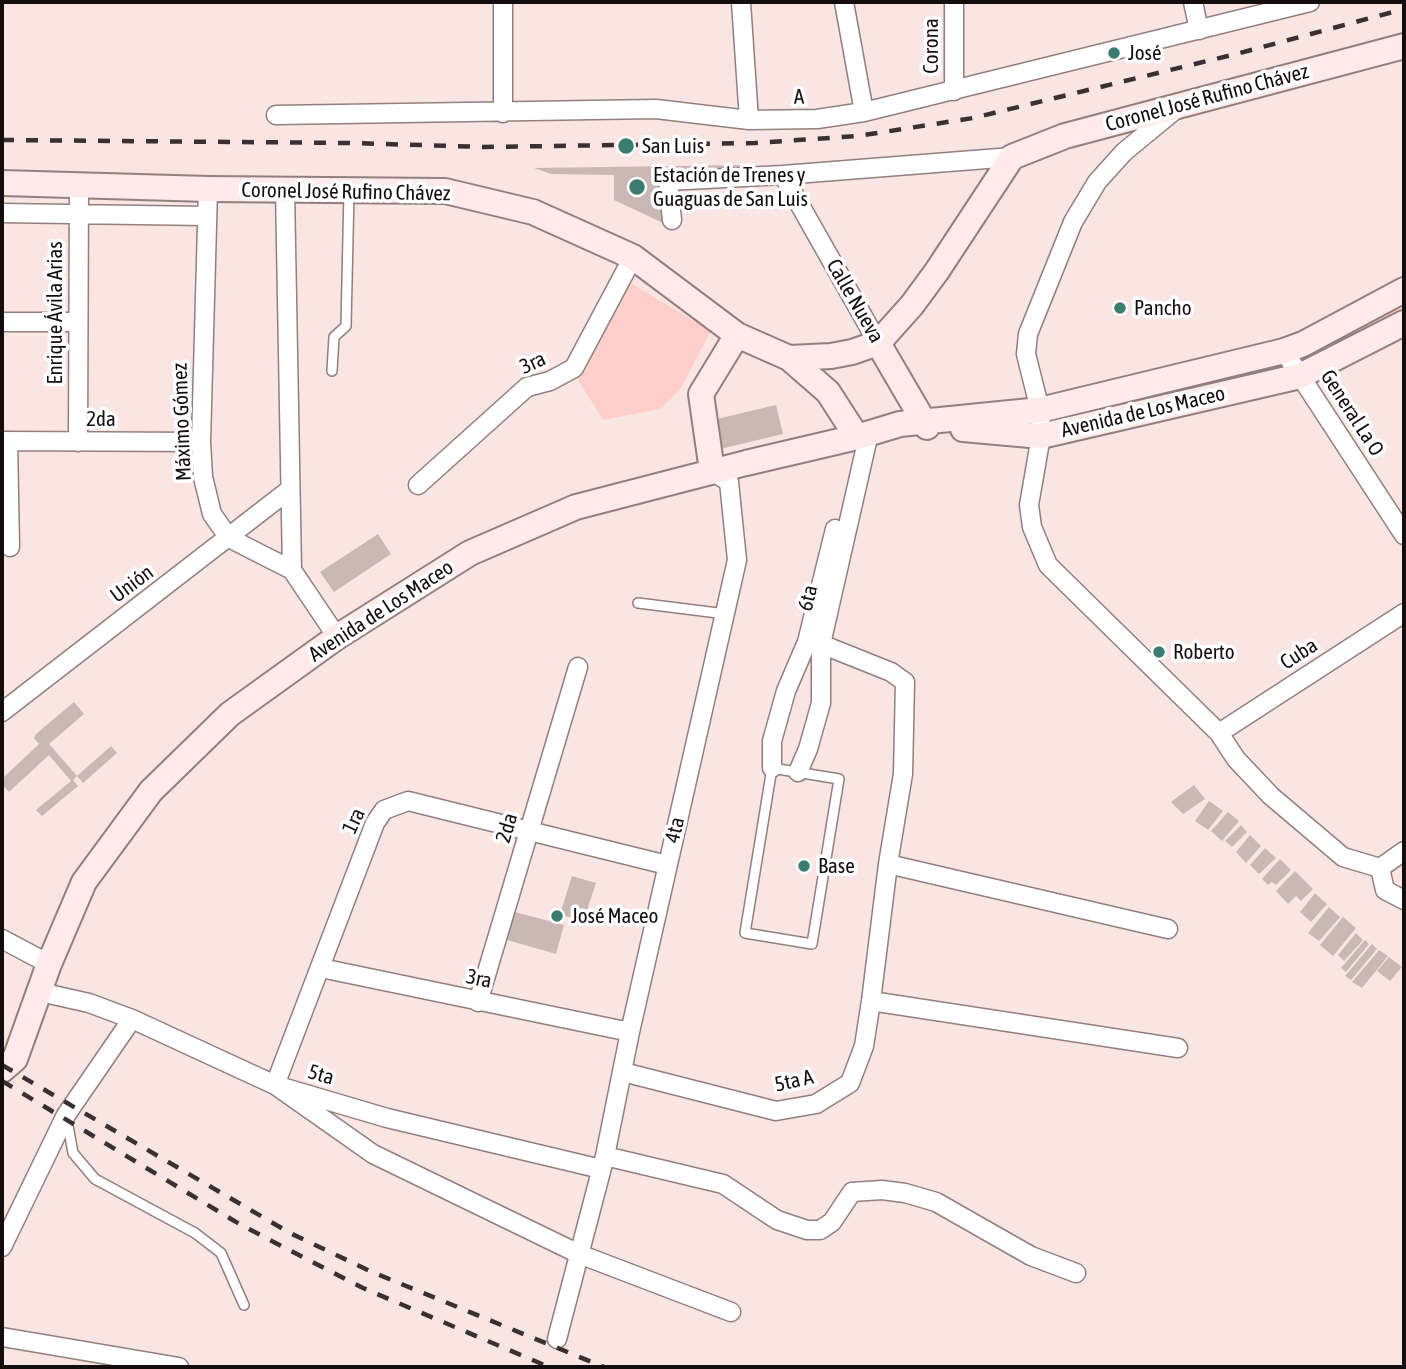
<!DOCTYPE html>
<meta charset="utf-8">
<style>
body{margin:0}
#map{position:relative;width:1406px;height:1369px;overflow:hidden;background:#f9e6e3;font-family:"Asap Condensed",sans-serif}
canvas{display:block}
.frame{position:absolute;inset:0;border:4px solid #140d0d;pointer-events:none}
</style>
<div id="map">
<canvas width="1406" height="1369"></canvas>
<div class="frame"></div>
</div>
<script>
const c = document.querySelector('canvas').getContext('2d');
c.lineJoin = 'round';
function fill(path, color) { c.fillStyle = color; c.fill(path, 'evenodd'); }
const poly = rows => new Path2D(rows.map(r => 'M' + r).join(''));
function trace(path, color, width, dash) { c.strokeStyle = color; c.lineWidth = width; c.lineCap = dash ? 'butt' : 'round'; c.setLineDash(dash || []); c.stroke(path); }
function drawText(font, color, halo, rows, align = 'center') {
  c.font = font + ' "Asap Condensed",sans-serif'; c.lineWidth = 7; c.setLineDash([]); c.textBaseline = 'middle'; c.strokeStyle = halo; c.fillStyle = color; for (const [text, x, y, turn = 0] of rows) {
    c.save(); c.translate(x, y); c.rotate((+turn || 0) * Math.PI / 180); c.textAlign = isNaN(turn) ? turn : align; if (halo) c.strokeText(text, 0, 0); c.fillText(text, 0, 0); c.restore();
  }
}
const green = poly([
 [627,281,711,331,681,388,660,409,603,420,575,375],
 [1395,303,1404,304,1404,314,1313,357,1308,352],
 [1263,367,1266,373,1056,423,1053,418]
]);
const building = poly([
 [744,165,744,173,660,174,663,223,614,200,614,175,551,174,534,168],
 [776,405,783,434,720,449,713,420],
 [378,534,391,554,334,592,320,572],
 [74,702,84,714,49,744,77,776,73,780,78,786,42,816,36,810,71,781,49,755,9,792,2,784,2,779,39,744,34,738,36,734],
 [111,746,117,753,83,783,77,776],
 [1194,785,1205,799,1183,814,1171,802],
 [1209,801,1223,811,1208,830,1195,821],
 [1228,812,1239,821,1222,841,1211,831],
 [1241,825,1247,832,1232,847,1225,841],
 [1250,835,1261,846,1246,863,1236,852],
 [1265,848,1276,858,1259,874,1250,865],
 [1280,859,1291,870,1276,885,1272,882,1268,885,1262,879],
 [1295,871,1313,889,1301,901,1296,896,1288,904,1276,891],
 [572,876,596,883,583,922,560,914],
 [1315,893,1327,904,1311,922,1300,912],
 [1329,907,1340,917,1319,941,1308,933],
 [515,912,564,925,556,954,507,940],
 [1343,917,1356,928,1333,956,1320,945],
 [1356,933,1363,940,1344,961,1338,955],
 [1365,940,1369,944,1346,972,1341,968],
 [1372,944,1377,949,1351,980,1345,976],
 [1379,950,1388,956,1362,988,1352,982],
 [1389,957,1402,967,1390,981,1377,971]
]);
const lane = poly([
 [332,371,334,337,346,326,349,192],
 [638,603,726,614],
 [772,768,839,779,812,944,745,933,772,768],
 [67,1120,73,1153,95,1179,195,1233,221,1253,244,1305]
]);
const street = poly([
 [741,2,749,120],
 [844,2,864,112],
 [1193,2,1199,30],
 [954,91,954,2],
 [1175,110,1124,152,1097,182,1073,222,1028,334,1026,354,1040,410,1041,436,1029,505,1032,527,1048,565,1219,733,1236,759,1271,796,1343,857,1380,868],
 [503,113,503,2],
 [276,115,656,109,749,120,817,119,864,112,1310,2],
 [783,175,878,343],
 [208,189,201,442,203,477,212,514,229,538,292,570,337,637],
 [285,190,292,570],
 [2,213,206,216],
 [672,220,668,181,783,175,1012,157],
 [2,322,77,322],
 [1284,351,1404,535],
 [2,441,201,442],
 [8,441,10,547],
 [78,442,79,185],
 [418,485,527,387,550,381,574,368,633,257],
 [2,712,289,490],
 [1219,733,1404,613],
 [772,768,772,741,786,691,807,642,835,529],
 [798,772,808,749,821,703,821,644,869,433],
 [888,864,1168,929],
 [667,865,408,801,384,810,375,823,275,1085,373,1154,579,1254,731,1312],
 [1380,868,1385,890,1404,900],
 [1380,868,1404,851],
 [2,939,49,964],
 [321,968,630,1032],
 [40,992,89,1003,132,1019,275,1085,387,1118,601,1169],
 [871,1001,1178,1048],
 [478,1002,578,667],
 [623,1072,776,1111,816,1104,850,1083,864,1046,871,1001,888,864,903,774,905,682,891,672,821,644,807,642],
 [605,1156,723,1184,777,1220,807,1230,820,1230,832,1222,852,1192,882,1190,905,1193,936,1202,1031,1256,1076,1273],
 [2,1247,66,1115,132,1019],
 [2,1337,179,1367],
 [557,1339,605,1156,630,1032,737,560,729,482,712,471]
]);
const secondary = poly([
 [2,183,208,189,445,191,533,212,633,257,737,335,789,358,831,356,852,352,878,343,912,305,937,271,1012,157,1065,136,1404,46],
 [878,343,927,427],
 [789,358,828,392,857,437],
 [963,429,1041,436,1300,376,1404,323],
 [712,471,701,394,737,335],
 [2,1070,15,1059,49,964,84,882,151,791,230,714,337,637,470,553,576,507,746,463,857,437,900,424,1040,410,1284,351,1303,344,1404,290]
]);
const rail = poly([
 [2,140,352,143,484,147,755,143,858,136,973,118,1240,53,1404,9],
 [2,1065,290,1233,372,1272,604,1367],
 [2,1081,241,1225,363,1288,549,1367]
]);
const markers = [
 [1114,53,7,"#3a7c6d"],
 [626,146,9,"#3a7c6d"],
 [637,187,9,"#3a7c6d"],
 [1120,308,7,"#3a7c6d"],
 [1159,652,7,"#3a7c6d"],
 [804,866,7,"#3a7c6d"],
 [557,916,7,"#3a7c6d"]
];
const streetNames = [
 ["Corona",931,46,-90],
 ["A",799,97,-1],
 ["Coronel José Rufino Chávez",1207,98,-15],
 ["Coronel José Rufino Chávez",346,192,1],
 ["Calle Nueva",855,301,60],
 ["Enrique Ávila Arias",55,313,-90],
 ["3ra",533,363,-24],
 ["Avenida de Los Maceo",1143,412,-13],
 ["General La O",1352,413,57],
 ["2da",101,419],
 ["Máximo Gómez",182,422,-92],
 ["Unión",132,584,-37],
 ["6ta",808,598,-77],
 ["Avenida de Los Maceo",381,611,-33],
 ["Cuba",1299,654,-33],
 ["1ra",354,821,-65],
 ["2da",507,828,-73],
 ["4ta",675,830,-77],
 ["3ra",479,979,12],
 ["5ta",321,1075,16],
 ["5ta A",794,1081,-13]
];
const poiNames = [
 ["José",1128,53],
 ["San Luis",642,146],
 ["Estación de Trenes y",653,175],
 ["Guaguas de San Luis",653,199],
 ["Pancho",1134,308],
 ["Roberto",1173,652],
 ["Base",818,866],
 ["José Maceo",571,916]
];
fill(green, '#ffcec8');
fill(building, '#cab8b5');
trace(lane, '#907f7d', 12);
trace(street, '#907f7d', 21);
trace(secondary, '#907f7d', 28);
trace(lane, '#fff', 9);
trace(street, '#fff', 18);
trace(secondary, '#feeae8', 24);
trace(rail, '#39302f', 4.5, [12, 12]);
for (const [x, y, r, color] of markers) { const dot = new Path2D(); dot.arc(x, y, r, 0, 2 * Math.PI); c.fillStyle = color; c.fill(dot); trace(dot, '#fff', 2.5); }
drawText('21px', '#140d0d', '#fff', streetNames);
drawText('21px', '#140d0d', '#fff', poiNames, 'left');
</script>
